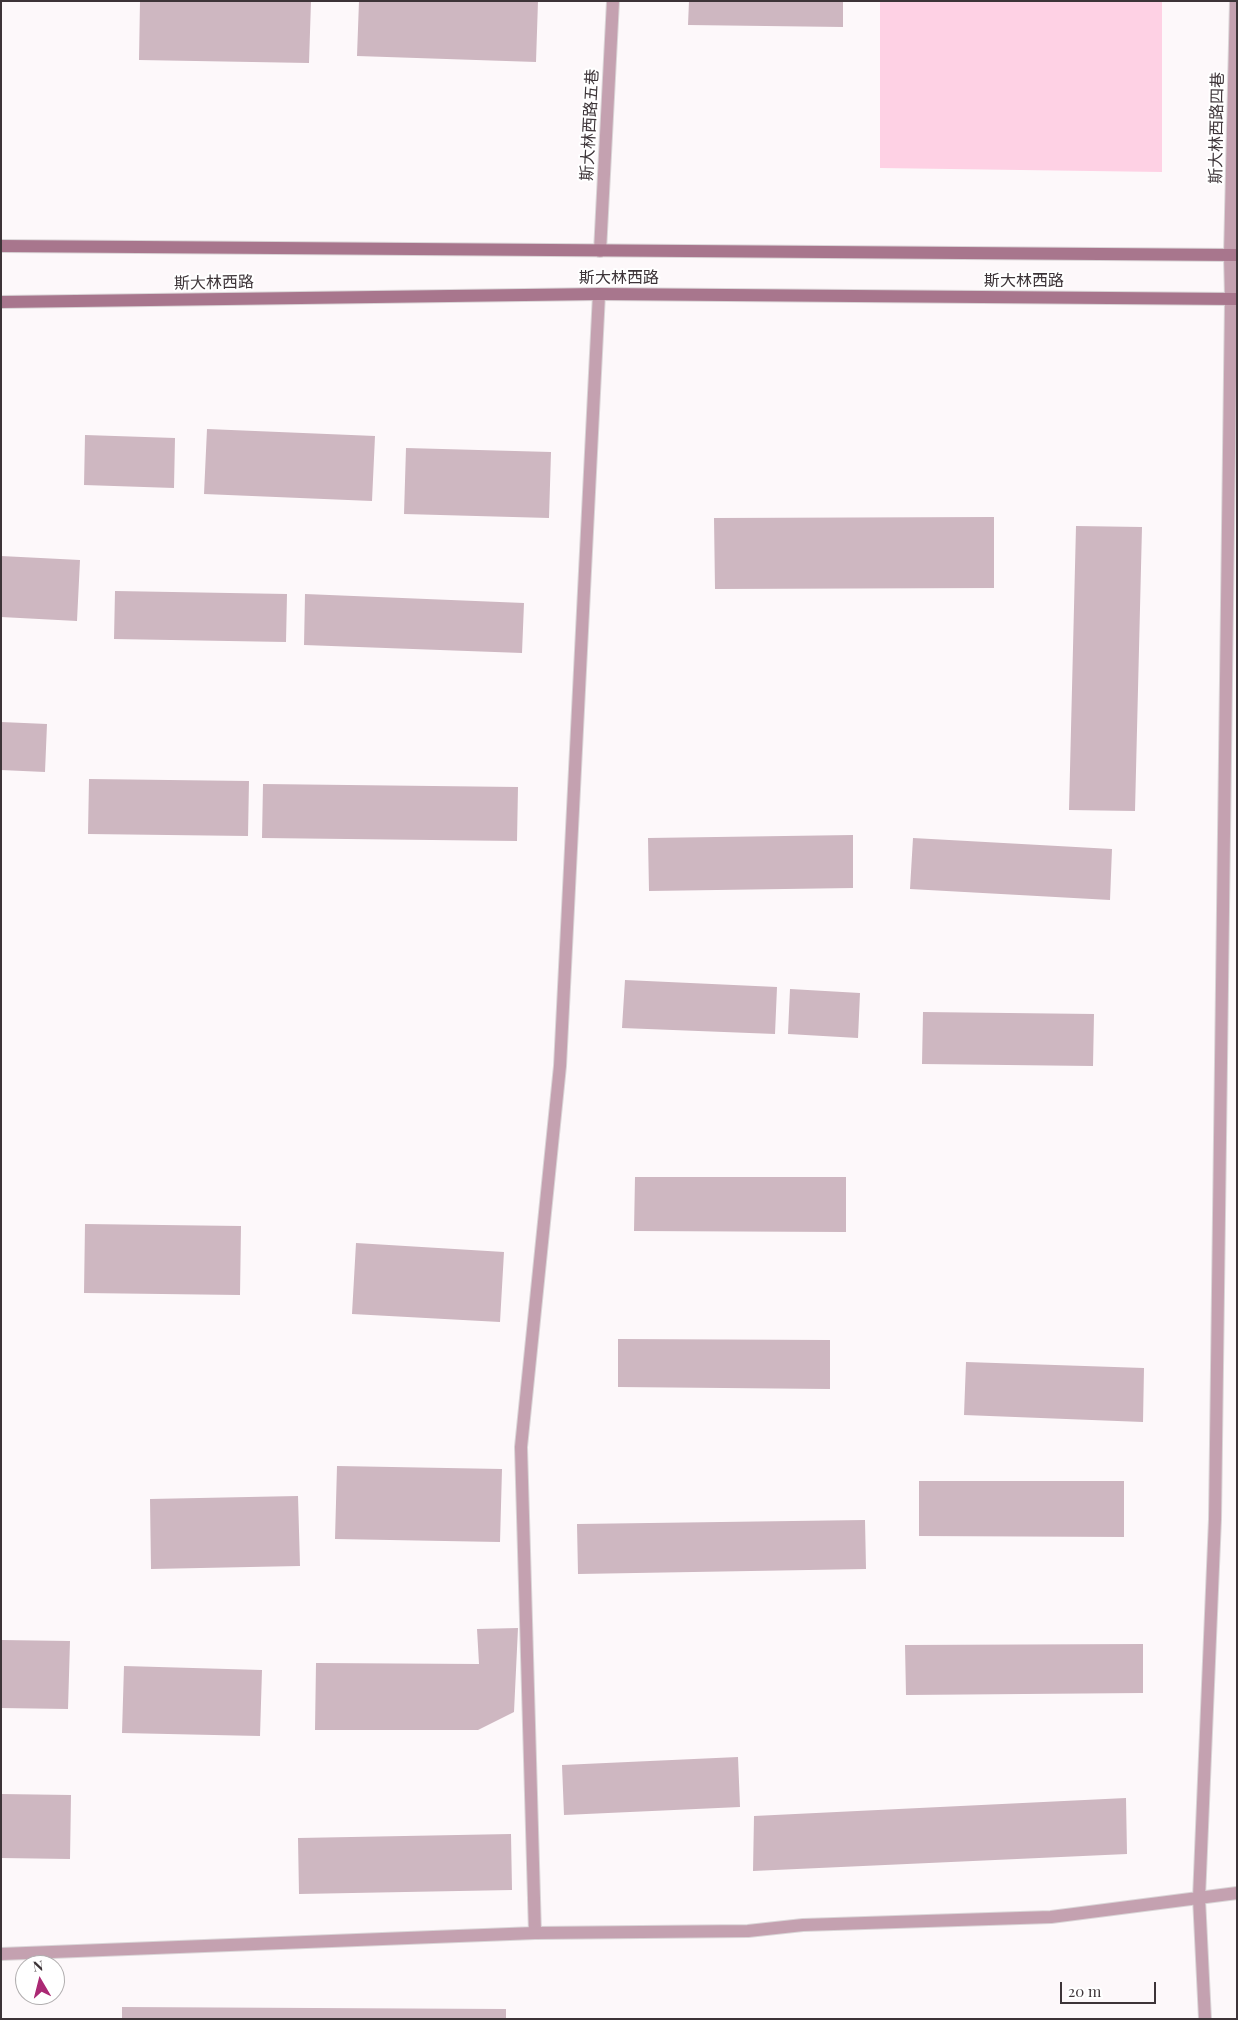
<!DOCTYPE html>
<meta charset="utf-8">
<style>
body{margin:0}
#map{position:relative;width:1238px;height:2020px;overflow:hidden;background:#fdf8fa;font-family:"Playfair Display",serif}
canvas{display:block}
.frame{position:absolute;inset:0;border:2px solid #3d3438;pointer-events:none}
.north{position:absolute;left:15px;top:1955px;width:50px;height:50px;box-sizing:border-box;background:#fff;border:1px solid #b1aeaf;border-radius:50%;rotate:352deg;font-size:14px;font-weight:700;line-height:20px;text-align:center;color:#3d3438}
.north::after{content:'';display:block;margin:auto;width:18px;height:22px;background:#ab2974;clip-path:polygon(50% 0,100% 100%,50% 72%,0 100%)}
.scale{position:absolute;left:1060px;top:1982px;width:96px;height:22px;box-sizing:border-box;border:2px solid #3d3438;border-top:0;padding-left:6px;font-size:15px;line-height:18px;white-space:nowrap;color:#3d3438;-webkit-text-stroke:4px #fff;paint-order:stroke}
</style>
<div id="map">
<canvas width="1238" height="2020"></canvas>
<div class="frame"></div>
<div class="north">N</div>
<div class="scale">20 m</div>
</div>
<script>
const c = document.querySelector('canvas').getContext('2d');
c.lineJoin = 'round';
function fill(path, color) { c.fillStyle = color; c.fill(path, 'evenodd'); }
const poly = rows => new Path2D(rows.map(r => 'M' + r).join(''));
function trace(path, color, width, dash) { c.strokeStyle = color; c.lineWidth = width; c.lineCap = dash ? 'butt' : 'round'; c.setLineDash(dash || []); c.stroke(path); }
function drawText(font, color, halo, rows, align = 'center') {
  c.font = font + ' "Playfair Display","Noto Sans SC",serif'; c.lineWidth = 4; c.setLineDash([]); c.textBaseline = 'middle'; c.strokeStyle = halo; c.fillStyle = color; for (const [text, x, y, turn = 0] of rows) {
    c.save(); c.translate(x, y); c.rotate((+turn || 0) * Math.PI / 180); c.textAlign = isNaN(turn) ? turn : align; if (halo) c.strokeText(text, 0, 0); c.fillText(text, 0, 0); c.restore();
  }
}
const green = poly([
 [880,1,1162,1,1162,172,880,168]
]);
const building = poly([
 [140,1,311,1,309,63,139,60],
 [359,1,538,1,536,62,357,56],
 [689,1,843,1,843,27,688,25],
 [207,429,375,436,372,501,204,494],
 [85,435,175,438,174,488,84,485],
 [406,448,551,452,549,518,404,514],
 [994,517,994,588,715,589,714,518],
 [1076,526,1142,527,1135,811,1069,810],
 [1,556,80,560,77,621,1,617],
 [115,591,287,594,286,642,114,639],
 [305,594,524,603,522,653,304,645],
 [1,722,47,724,45,772,1,770],
 [89,779,249,781,248,836,88,834],
 [263,784,518,787,517,841,262,838],
 [853,835,853,888,649,891,648,838],
 [913,838,1112,849,1110,900,910,889],
 [625,980,777,987,775,1034,622,1028],
 [790,989,860,993,858,1038,788,1034],
 [923,1012,1094,1014,1093,1066,922,1064],
 [635,1177,846,1177,846,1232,634,1231],
 [85,1224,241,1226,240,1295,84,1293],
 [356,1243,504,1252,500,1322,352,1314],
 [618,1339,830,1340,830,1389,618,1387],
 [966,1362,1144,1368,1143,1422,964,1415],
 [337,1466,502,1469,500,1542,335,1539],
 [919,1481,1124,1481,1124,1537,919,1536],
 [298,1496,300,1566,151,1569,150,1499],
 [865,1520,866,1569,578,1574,577,1524],
 [518,1628,514,1712,478,1730,315,1730,316,1663,479,1664,477,1629],
 [1,1640,70,1641,68,1709,1,1708],
 [1143,1644,1143,1693,906,1695,905,1645],
 [124,1666,262,1670,260,1736,122,1733],
 [738,1757,740,1807,564,1815,562,1765],
 [1,1794,71,1795,70,1859,1,1858],
 [1126,1798,1127,1854,753,1871,754,1816],
 [511,1834,512,1890,299,1894,298,1838],
 [122,2007,506,2009,506,2019,122,2019]
]);
const street = poly([
 [600,251,613,1],
 [535,1933,521,1447,560,1066,599,294],
 [1,1954,535,1933,748,1931,803,1925,1051,1917,1237,1893],
 [1205,2019,1199,1898,1215,1519,1231,299,1230,255,1236,1]
]);
const secondary = poly([
 [1,246,1237,255],
 [1,302,599,294,1237,299]
]);
const streetNames = [
 ["斯大林西路五巷",590,125,-87],
 ["斯大林西路四巷",1217,128,-89],
 ["斯大林西路",619,278],
 ["斯大林西路",1024,281],
 ["斯大林西路",214,283,-1]
];
fill(green, '#fed1e4');
fill(building, '#ceb7c1');
trace(street, '#dad5d7', 14);
trace(secondary, '#dad5d7', 14);
trace(street, '#c4a1b0', 12);
trace(secondary, '#a8768d', 12);
drawText('16px', '#3d3438', '#fff', streetNames);
</script>
